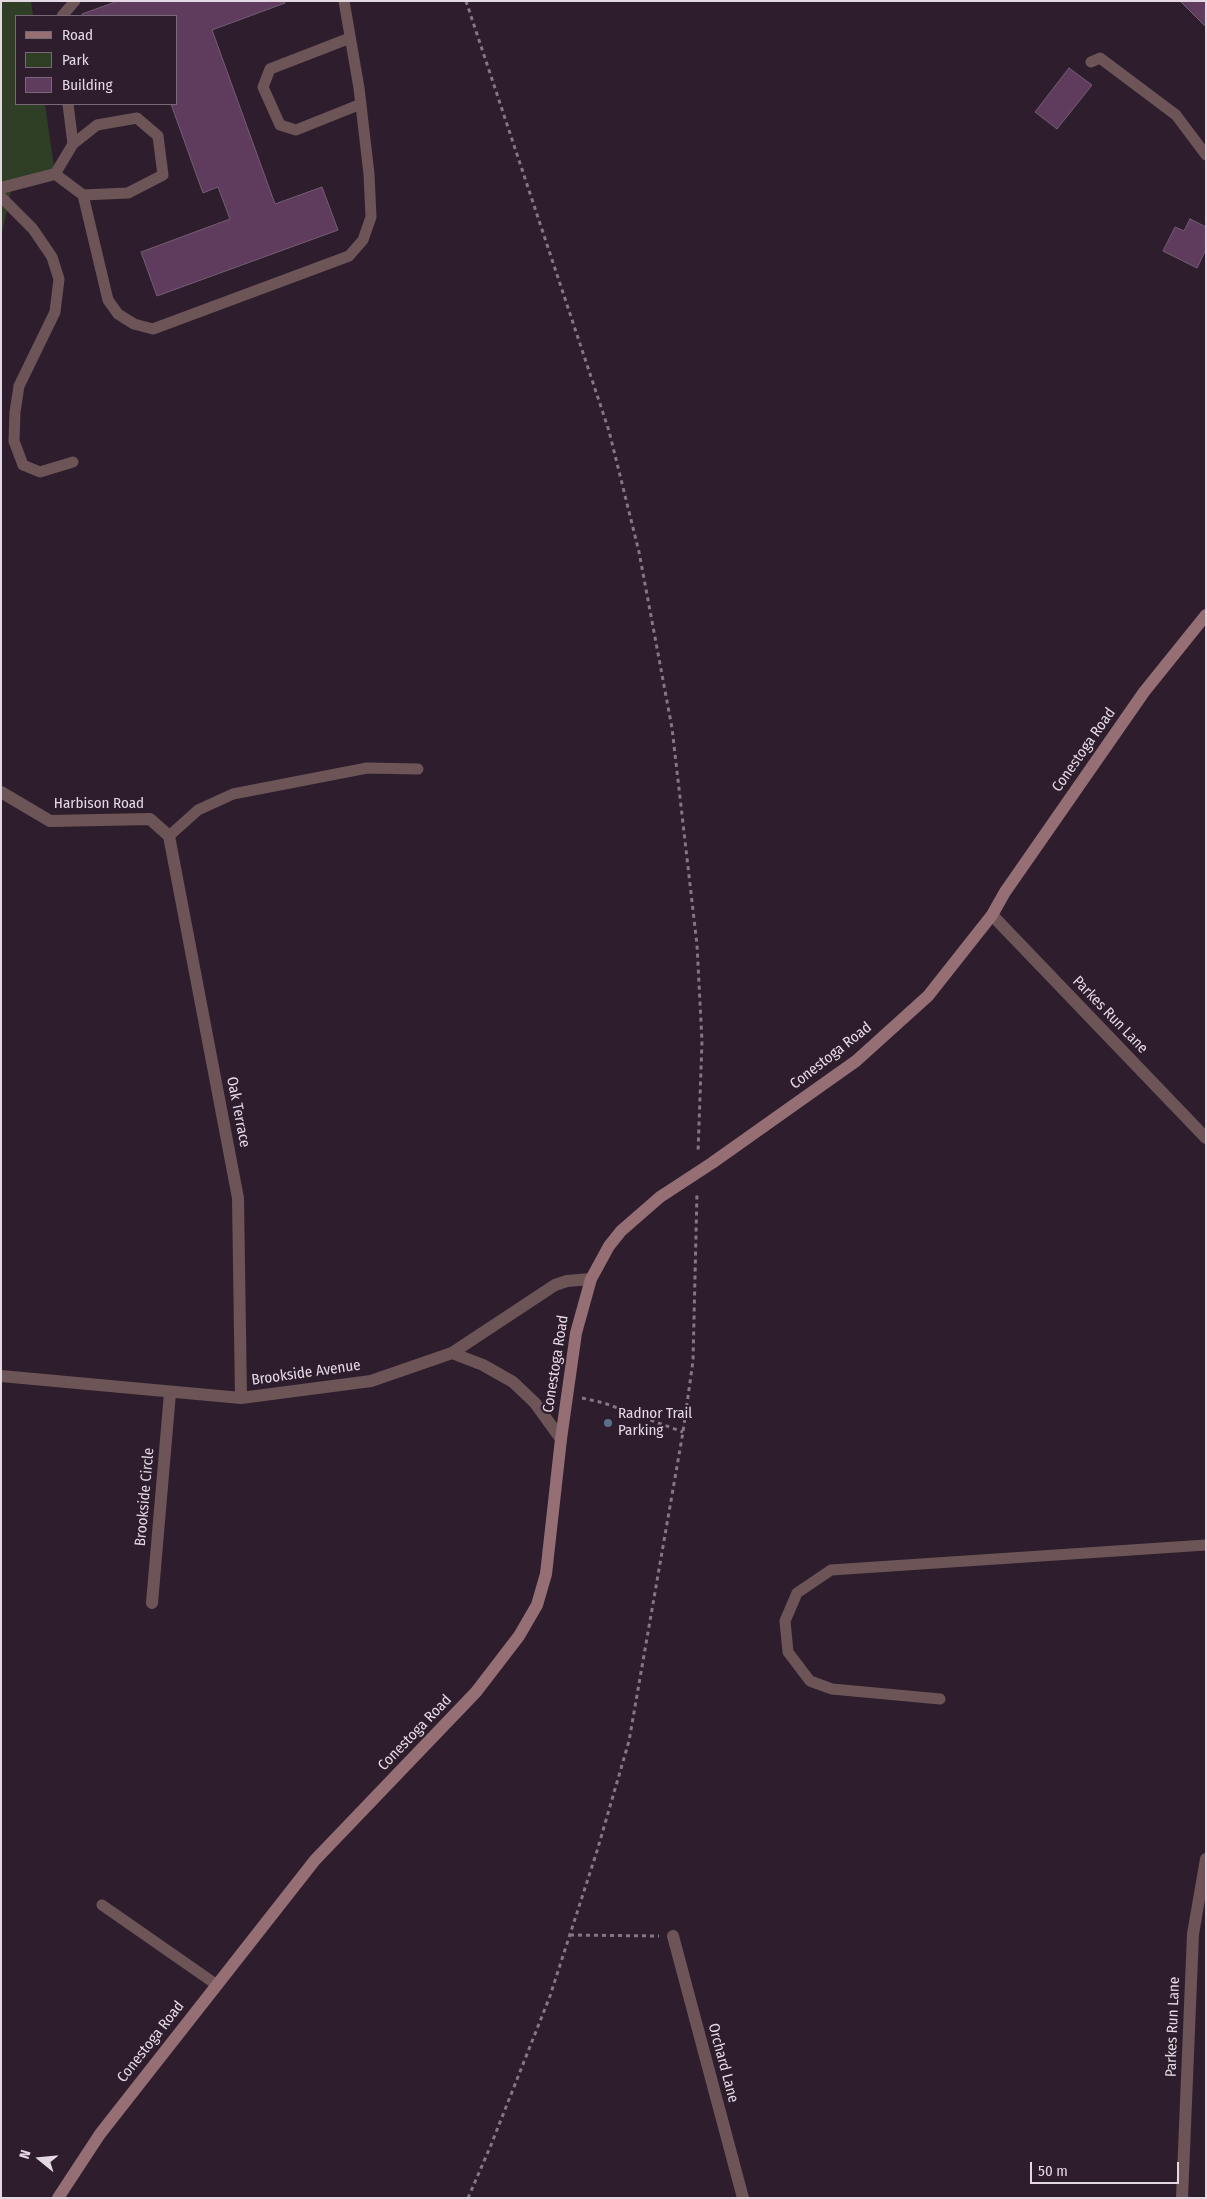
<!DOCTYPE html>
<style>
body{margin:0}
#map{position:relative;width:1207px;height:2199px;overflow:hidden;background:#2e1e2d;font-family:"Fira Sans Condensed",sans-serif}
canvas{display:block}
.frame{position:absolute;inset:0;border:2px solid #e4d9e3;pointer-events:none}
.legend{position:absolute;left:15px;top:15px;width:162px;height:90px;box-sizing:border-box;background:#2e1e2d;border:1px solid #776976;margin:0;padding:6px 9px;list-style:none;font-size:15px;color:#e4d9e3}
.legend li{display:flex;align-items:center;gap:10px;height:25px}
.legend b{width:25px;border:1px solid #776976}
.north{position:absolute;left:15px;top:2134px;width:50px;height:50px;-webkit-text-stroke:4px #2e1e2d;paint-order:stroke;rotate:287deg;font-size:14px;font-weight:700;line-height:20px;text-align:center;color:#e4d9e3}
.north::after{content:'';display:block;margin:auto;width:18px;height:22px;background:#e4d9e3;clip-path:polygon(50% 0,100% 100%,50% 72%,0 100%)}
.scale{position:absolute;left:1030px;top:2162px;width:149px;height:22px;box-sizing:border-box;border:2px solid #e4d9e3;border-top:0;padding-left:6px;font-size:15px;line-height:18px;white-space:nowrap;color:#e4d9e3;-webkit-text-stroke:4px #2e1e2d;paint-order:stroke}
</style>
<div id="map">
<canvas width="1207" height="2199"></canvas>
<div class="frame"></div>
<ul class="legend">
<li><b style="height:6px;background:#966f74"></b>Road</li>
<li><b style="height:14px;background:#2e3f26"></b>Park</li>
<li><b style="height:14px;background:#5f3b5e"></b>Building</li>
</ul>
<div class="north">N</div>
<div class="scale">50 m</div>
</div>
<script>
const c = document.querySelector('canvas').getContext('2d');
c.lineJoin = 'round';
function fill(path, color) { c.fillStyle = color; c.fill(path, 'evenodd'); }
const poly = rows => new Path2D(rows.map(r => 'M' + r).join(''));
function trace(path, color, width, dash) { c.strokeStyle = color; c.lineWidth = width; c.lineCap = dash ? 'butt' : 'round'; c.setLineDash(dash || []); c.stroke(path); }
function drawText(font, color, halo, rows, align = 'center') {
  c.font = font + ' "Fira Sans Condensed",sans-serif'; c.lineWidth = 4.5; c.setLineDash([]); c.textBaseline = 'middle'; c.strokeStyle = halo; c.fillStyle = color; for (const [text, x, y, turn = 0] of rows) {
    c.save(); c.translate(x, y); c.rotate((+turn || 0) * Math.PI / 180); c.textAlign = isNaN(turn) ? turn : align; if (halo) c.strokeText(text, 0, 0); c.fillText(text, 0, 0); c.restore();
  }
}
const green = poly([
 [1,1,31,1,33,16,16,16,16,104,45,104,55,174,12,186,1,238]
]);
const building = poly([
 [118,1,284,1,285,3,212,30,275,204,322,187,338,230,157,296,141,252,230,219,218,187,203,193,171,104,176,104,176,16,83,16,82,14,118,1],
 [1180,1,1206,1,1206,27,1180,1],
 [1069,68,1092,85,1057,129,1035,112,1069,68],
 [1190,219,1206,227,1206,249,1197,268,1163,251,1175,227,1184,231,1190,219]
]);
const path = poly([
 [466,1,609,431,639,552,672,728,697,945,702,1041,698,1153],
 [582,1398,604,1403,683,1432],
 [570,1935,659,1936],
 [468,2198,491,2145,550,1996,597,1851,629,1741,683,1432,693,1361,697,1192]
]);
const service = poly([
 [62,16,75,1],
 [350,38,270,69,263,87,280,125,296,130,361,104],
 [1091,62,1100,58,1176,115,1206,155],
 [68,104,73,144],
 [137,118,158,136,163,175,128,193,83,195,55,174,73,144,97,125,137,118],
 [83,195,108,300,118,314,134,324,153,329,349,256,363,240,371,217,369,174,359,88,344,1],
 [1,197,33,229,52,257,59,279,55,312,19,386,15,412,14,441,23,465,40,472,73,462],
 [169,836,198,810,233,794,367,768,418,769],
 [940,1699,832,1689,810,1681,788,1652,785,1621,797,1593,831,1570,1206,1545],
 [102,1905,217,1985]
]);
const minor = poly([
 [1,188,55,174],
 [1,792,50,821,150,819,169,836,238,1198,241,1398],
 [992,915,1206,1138],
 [452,1353,483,1365,513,1382,535,1403,561,1439],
 [1,1376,241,1398,371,1381,452,1353,555,1285,567,1281,591,1279],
 [152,1603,170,1393],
 [673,1936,743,2198],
 [1182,2198,1193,1934,1206,1859]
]);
const secondary = poly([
 [58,2198,100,2134,315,1860,476,1692,519,1636,537,1605,546,1574,561,1439,576,1333,591,1279,609,1246,621,1231,660,1197,712,1163,856,1061,928,996,992,915,1005,892,1144,692,1206,615]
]);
const markers = [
 [608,1423,5,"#5c6f8a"]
];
const streetNames = [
 ["Conestoga Road",1084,750,-55],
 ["Harbison Road",99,804],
 ["Parkes Run Lane",1110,1015,46],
 ["Conestoga Road",831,1056,-38],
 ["Oak Terrace",238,1112,79],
 ["Conestoga Road",556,1364,-81],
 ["Brookside Avenue",306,1373,-8],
 ["Brookside Circle",145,1497,-85],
 ["Conestoga Road",415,1733,-46],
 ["Parkes Run Lane",1173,2027,-88],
 ["Conestoga Road",151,2042,-52],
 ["Orchard Lane",723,2063,75]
];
const poiNames = [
 ["Radnor Trail",618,1414],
 ["Parking",618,1431]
];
fill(green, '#2e3f26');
fill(building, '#5f3b5e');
trace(building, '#725f71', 1);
trace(path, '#847683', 3, [4, 4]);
trace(service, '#6d5457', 11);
trace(minor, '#6d5457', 12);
trace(secondary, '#966f74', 12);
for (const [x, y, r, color] of markers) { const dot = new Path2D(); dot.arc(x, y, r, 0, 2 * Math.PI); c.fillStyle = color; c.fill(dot); trace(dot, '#2e1e2d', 2); }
drawText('15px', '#e4d9e3', '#2e1e2d', streetNames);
drawText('15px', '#e4d9e3', '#2e1e2d', poiNames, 'left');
</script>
